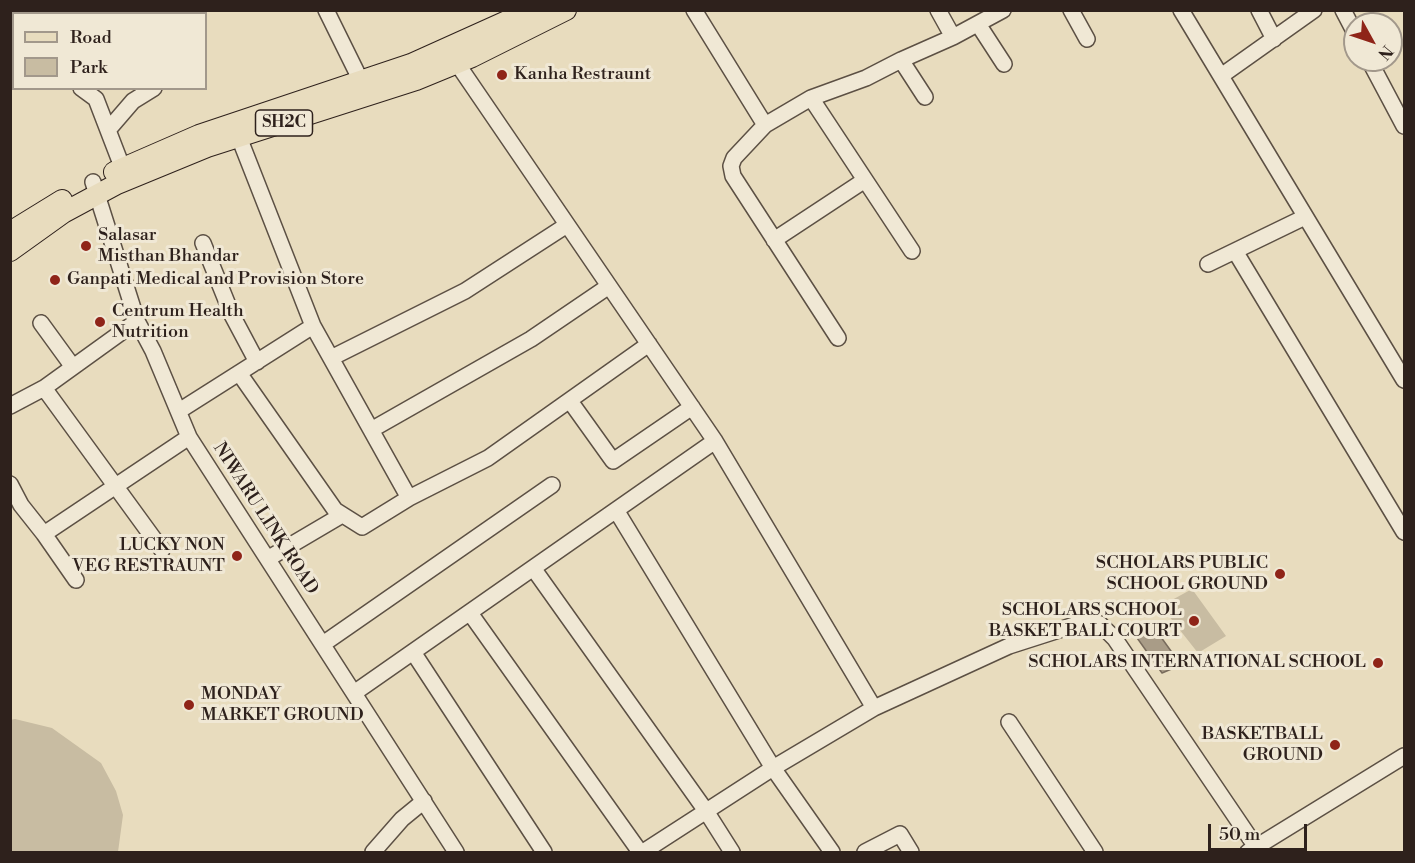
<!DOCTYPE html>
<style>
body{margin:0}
#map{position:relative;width:1415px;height:863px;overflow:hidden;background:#e8dcbe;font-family:"Libre Bodoni",serif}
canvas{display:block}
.frame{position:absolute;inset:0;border:12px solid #2e211c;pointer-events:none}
.legend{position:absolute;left:12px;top:12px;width:195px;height:78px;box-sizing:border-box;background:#f0e8d5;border:2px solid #a2988b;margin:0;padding:8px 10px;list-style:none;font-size:18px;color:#2e211c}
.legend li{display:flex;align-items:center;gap:12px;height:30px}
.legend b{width:30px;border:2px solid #a2988b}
.north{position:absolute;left:1343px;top:12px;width:60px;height:60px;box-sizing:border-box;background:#f0e8d5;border:2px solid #a2988b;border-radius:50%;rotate:130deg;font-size:16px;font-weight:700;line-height:24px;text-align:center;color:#2e211c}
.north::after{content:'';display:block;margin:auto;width:21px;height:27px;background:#8f2418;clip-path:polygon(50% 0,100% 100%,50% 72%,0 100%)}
.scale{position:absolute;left:1208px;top:824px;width:99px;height:27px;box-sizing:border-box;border:3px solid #2e211c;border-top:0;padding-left:8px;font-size:18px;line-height:21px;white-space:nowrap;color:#2e211c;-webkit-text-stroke:4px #f0e8d5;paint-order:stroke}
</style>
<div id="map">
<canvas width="1415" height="863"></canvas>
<div class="frame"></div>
<ul class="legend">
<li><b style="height:8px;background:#e8dcbe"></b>Road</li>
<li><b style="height:16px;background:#c8bca2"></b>Park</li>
</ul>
<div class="north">N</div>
<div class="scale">50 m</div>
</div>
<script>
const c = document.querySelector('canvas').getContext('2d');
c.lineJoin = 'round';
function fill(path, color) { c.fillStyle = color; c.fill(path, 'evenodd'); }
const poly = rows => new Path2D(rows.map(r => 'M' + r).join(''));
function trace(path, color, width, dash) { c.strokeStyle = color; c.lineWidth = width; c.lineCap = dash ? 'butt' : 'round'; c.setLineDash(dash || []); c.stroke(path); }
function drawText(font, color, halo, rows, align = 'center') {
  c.font = font + ' "Libre Bodoni",serif'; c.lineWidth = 6; c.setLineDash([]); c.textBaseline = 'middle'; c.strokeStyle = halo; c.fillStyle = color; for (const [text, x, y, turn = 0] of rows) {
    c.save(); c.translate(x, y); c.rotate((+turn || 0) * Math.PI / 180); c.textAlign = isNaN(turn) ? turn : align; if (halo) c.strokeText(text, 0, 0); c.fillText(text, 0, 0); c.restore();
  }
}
const green = poly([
 [1192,589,1226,636,1198,653,1161,606],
 [15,719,52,728,101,763,116,791,123,815,118,852,11,852,10,720]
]);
const water = poly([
 [1153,626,1181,665,1162,673,1135,635,1153,626]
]);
const minor = poly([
 [326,10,361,81,363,92],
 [694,10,765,125],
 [938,10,953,37],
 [1071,10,1087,39],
 [1181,10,1404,380],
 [1259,10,1274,39],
 [1343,10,1355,33],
 [80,14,82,10],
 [978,24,1004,64],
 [452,56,715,441,874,708],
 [901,60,925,97],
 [1369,60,1404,126],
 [10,67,14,67],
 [1221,76,1314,10],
 [81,88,96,99,126,177],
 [811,98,866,78,901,60,953,37,1003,10],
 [235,127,313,326,409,498],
 [108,130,133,101,154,88],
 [93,182,137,321,153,351,189,437,456,852],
 [774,240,865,180],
 [203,243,232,315,257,362],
 [1235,251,1404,532],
 [1208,264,1305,217],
 [41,323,73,367],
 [838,338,733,176,731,166,734,158,765,125,811,98,912,251],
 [331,358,465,291,567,225],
 [239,373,335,510,362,527,409,498,488,458,649,344],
 [44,388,162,550],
 [570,401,613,461,692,407],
 [10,406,44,388,137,321],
 [179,411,313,326],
 [371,430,531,339,609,286],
 [10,484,21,505,44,534],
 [616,510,773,768,832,852],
 [269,558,342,515],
 [533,568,706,811,732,852],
 [76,580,44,534,189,437],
 [470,613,640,852],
 [323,644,552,485],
 [413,652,544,852],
 [354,693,715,441],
 [1009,722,1095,852],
 [373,852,402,819,424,801],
 [643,852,773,768,874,708,1009,646,1090,620,1100,624,1115,639,1256,847],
 [865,852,900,834,911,852],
 [1248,852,1404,756]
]);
const major = poly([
 [114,172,199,135,411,64,531,10],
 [10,232,62,200],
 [10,251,63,213,117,184,207,147,416,80,472,57,566,10]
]);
const markers = [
 [502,75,6,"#8f2418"],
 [86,246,6,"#8f2418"],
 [55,280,6,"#8f2418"],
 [100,322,6,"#8f2418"],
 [237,556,6,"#8f2418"],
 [1280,574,6,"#8f2418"],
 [1194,621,6,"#8f2418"],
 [1378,663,6,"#8f2418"],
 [189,705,6,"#8f2418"],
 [1335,745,6,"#8f2418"]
];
const shields = [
 [284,123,57]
];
const shieldNames = [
 ["SH2C",284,123]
];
const poiNames = [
 ["Kanha Restraunt",514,75],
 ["Salasar",98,236],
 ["Misthan Bhandar",98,257],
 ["Ganpati Medical and Provision Store",67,280],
 ["Centrum Health",112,312],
 ["Nutrition",112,333],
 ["LUCKY NON",225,546,"right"],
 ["VEG RESTRAUNT",225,567,"right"],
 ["SCHOLARS PUBLIC",1268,564,"right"],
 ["SCHOOL GROUND",1268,585,"right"],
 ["SCHOLARS SCHOOL",1182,611,"right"],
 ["BASKET BALL COURT",1182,632,"right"],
 ["SCHOLARS INTERNATIONAL SCHOOL",1366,663,"right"],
 ["MONDAY",201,695],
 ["MARKET GROUND",201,716],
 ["BASKETBALL",1323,735,"right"],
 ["GROUND",1323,756,"right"]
];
const streetNames = [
 ["NIWARU LINK ROAD",265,519,57]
];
fill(green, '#c8bca2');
fill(water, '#a99c87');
trace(water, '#786b5c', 1.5);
trace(minor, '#5c5044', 18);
trace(major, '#2e211c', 22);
trace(minor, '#f0e8d5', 15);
trace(major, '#e8dcbe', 20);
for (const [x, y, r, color] of markers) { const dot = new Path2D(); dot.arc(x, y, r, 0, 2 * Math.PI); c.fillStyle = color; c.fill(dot); trace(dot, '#f0e8d5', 2); }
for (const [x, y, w] of shields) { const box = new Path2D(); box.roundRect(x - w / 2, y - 13, w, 26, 4.5); c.fillStyle = '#f0e8d5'; c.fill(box); trace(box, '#2e211c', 1.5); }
drawText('bold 16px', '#2e211c', null, shieldNames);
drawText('18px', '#2e211c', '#f0e8d5', poiNames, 'left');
drawText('18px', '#2e211c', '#f0e8d5', streetNames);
</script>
